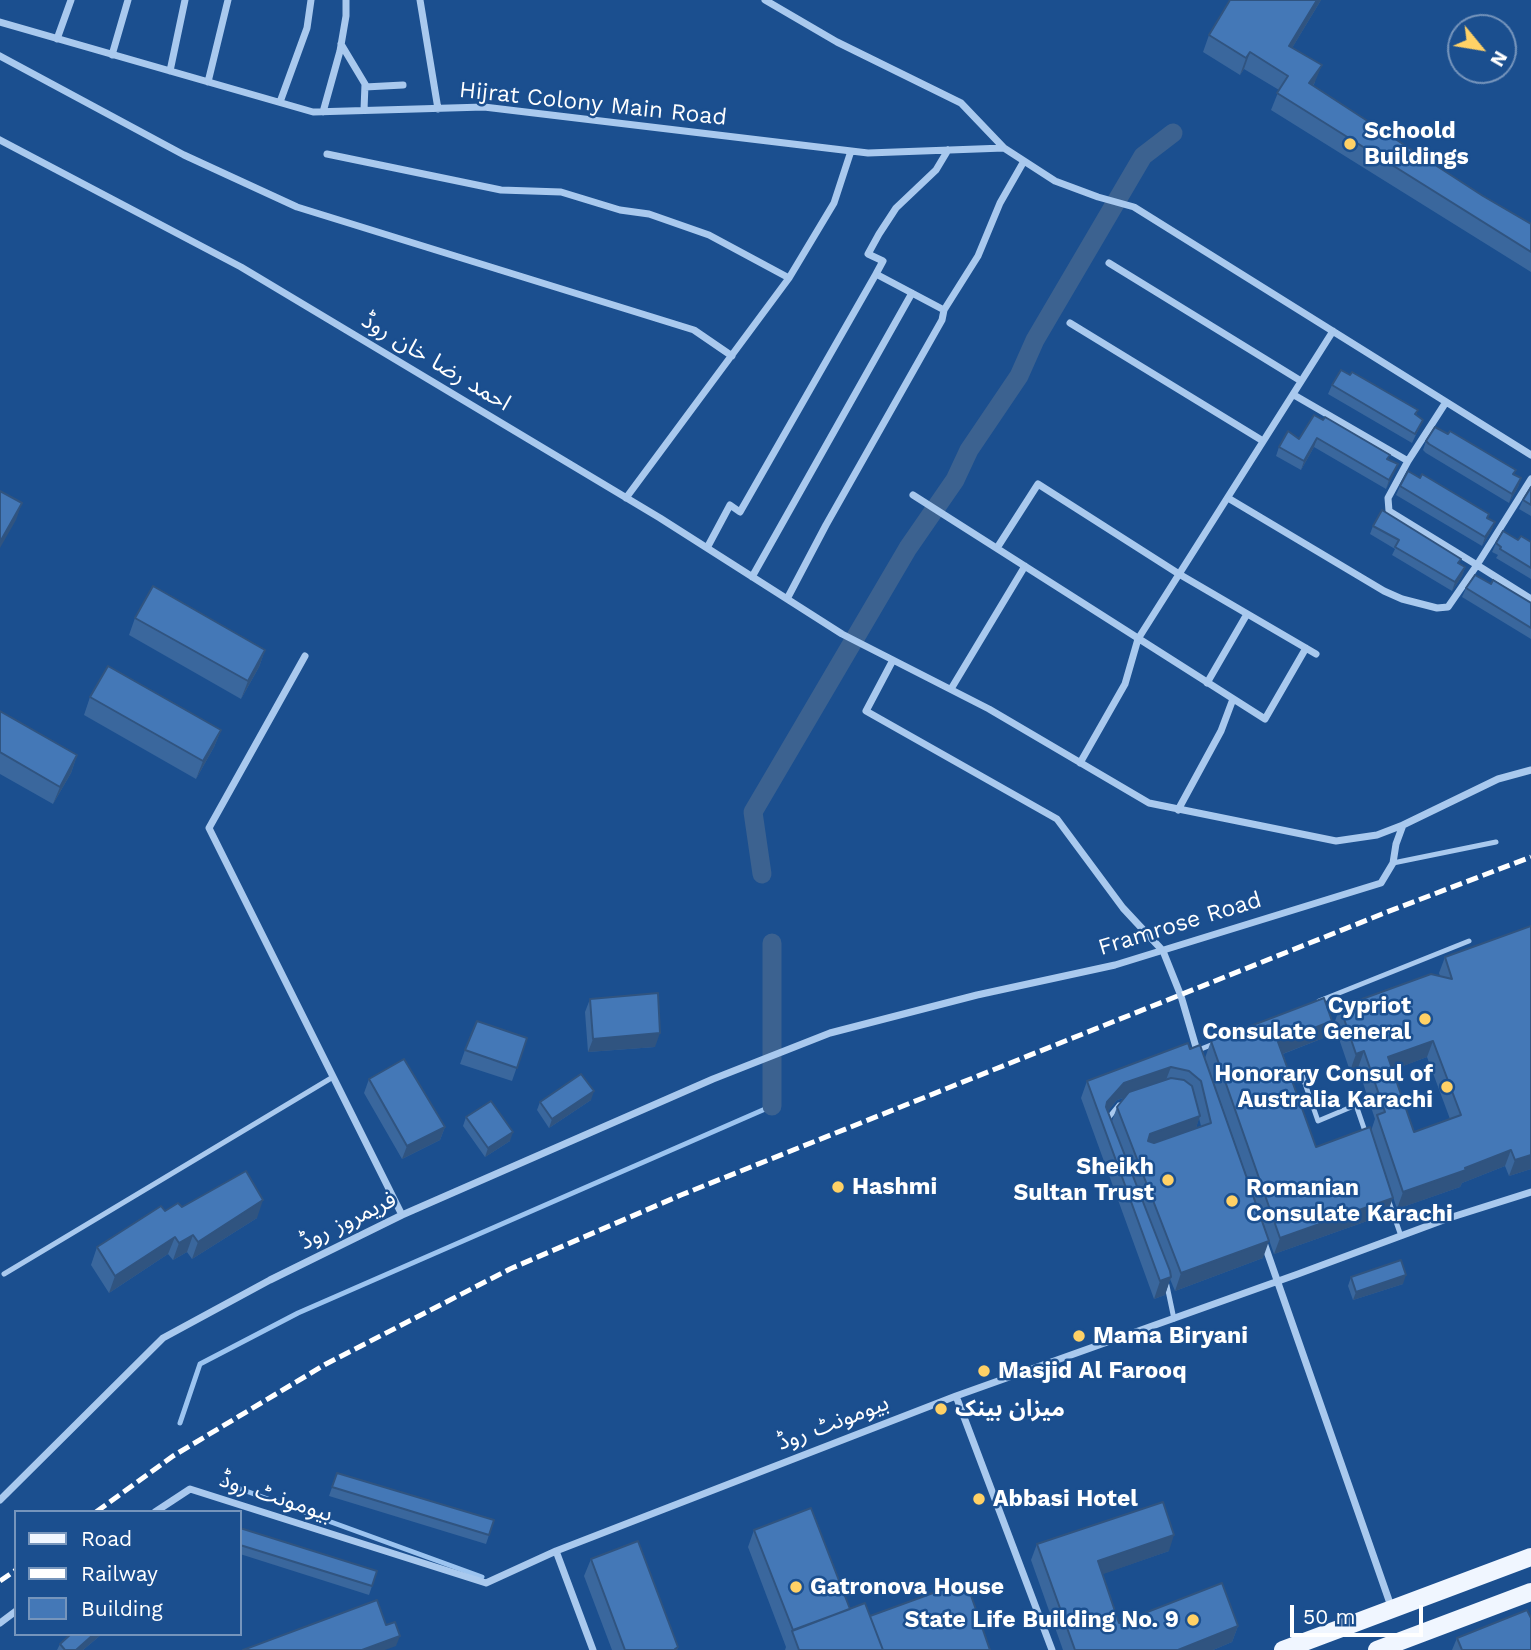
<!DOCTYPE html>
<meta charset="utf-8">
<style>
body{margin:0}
#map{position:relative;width:1531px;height:1650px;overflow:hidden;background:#1b4f8f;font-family:"Work Sans",sans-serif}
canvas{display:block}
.legend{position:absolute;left:14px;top:1510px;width:228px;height:126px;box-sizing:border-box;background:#1b4f8f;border:2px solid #7695bc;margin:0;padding:9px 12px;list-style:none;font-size:21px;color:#fff}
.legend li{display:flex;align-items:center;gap:14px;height:35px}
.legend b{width:35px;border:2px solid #7695bc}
.north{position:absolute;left:1447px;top:14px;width:70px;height:70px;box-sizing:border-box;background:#1b4f8f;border:2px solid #7695bc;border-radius:50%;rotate:120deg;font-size:19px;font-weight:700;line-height:28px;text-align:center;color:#fff}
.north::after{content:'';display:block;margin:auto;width:24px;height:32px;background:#ffd166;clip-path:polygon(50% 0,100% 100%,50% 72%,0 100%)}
.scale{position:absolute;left:1290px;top:1605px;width:133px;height:32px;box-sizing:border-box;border:4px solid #fff;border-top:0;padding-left:9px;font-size:21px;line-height:24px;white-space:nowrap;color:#fff;-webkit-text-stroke:5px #1b4f8f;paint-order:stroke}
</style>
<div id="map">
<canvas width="1531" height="1650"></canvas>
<ul class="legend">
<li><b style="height:9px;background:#f0f6ff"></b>Road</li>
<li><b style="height:9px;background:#fff"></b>Railway</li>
<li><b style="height:19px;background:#4478b7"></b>Building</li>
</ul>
<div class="north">N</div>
<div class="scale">50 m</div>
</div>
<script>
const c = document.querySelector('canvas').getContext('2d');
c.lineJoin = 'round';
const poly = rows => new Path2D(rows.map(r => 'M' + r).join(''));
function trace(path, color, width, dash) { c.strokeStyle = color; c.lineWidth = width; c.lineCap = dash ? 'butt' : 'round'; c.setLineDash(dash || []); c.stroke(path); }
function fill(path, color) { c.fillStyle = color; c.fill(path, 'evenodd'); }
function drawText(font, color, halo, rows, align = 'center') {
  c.font = font + ' "Work Sans","Noto Sans Arabic",sans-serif'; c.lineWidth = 5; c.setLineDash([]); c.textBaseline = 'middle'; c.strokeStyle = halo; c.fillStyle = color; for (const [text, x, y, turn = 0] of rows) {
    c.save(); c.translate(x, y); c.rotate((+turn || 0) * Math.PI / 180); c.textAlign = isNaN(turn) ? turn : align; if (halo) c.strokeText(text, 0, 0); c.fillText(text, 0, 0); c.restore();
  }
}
const stream = poly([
 [180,1423,200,1364,298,1313,772,1106],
 [224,1483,482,1577]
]);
const canal = poly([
 [762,874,753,812,908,548,955,480,969,450,1019,376,1035,340,1143,156,1173,133],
 [772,1106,772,943]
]);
const service = poly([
 [1393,863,1496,842],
 [1319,1001,1469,941],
 [1196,1051,1216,1043],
 [1301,1072,1318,1121,1356,1105,1366,1134],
 [1106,1121,1119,1105,1123,1104],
 [1388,1199,1401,1236],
 [4,1274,333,1077],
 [1166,1281,1174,1319]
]);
const minor = poly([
 [420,0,438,109],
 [765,0,837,42,961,103,1004,148],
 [0,22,313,112,484,107,868,153,1004,148,1055,181,1098,197,1134,207,1531,455],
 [57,39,71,0],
 [341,44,365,84,364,110],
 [112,55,128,0],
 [0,56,184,155,297,207,694,330,732,356],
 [170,71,185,0],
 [208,82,228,0],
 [365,87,403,85],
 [280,102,307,28,311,0],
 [323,112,340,51,346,16,346,0],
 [0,140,241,267,660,518,842,634,989,709,1149,803,1336,841,1377,835,1403,825],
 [327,154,501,190,561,192,620,210,649,214,709,235,789,278],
 [1109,263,1301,381],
 [876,274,944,310],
 [1070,323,1263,441],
 [1294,395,1408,461],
 [1446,402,1408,461,1388,498,1389,511,1477,565,1531,479],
 [913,495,1265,719,1306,648],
 [626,498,789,278,834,203,851,151],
 [1228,498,1384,591,1402,599,1437,608,1448,607,1477,565,1531,599],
 [707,548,730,505,740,512,876,274,883,261,868,254,879,234,896,208,936,170,948,150],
 [997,548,1038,484,1179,574,1316,654],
 [752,577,912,293],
 [787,599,826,525,942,320,944,310,978,256,1000,203,1024,161],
 [305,656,209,828,402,1215],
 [893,660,866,711,1057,819,1123,908,1163,951,1181,996,1198,1054],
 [1207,683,1247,614],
 [951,689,1025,566],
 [1080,763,1125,684,1138,639,1333,331],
 [1178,810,1221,731,1233,699],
 [1263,1240,1392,1609],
 [956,1396,1052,1650],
 [0,1500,163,1338,270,1280,402,1215,713,1079,830,1033,977,995,1115,965,1381,883,1393,863,1396,844,1403,825,1498,779,1531,770],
 [155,1512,190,1489,486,1583,556,1551,956,1396,1298,1274,1449,1218,1531,1192],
 [556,1551,593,1650],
 [0,1623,16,1611]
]);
const primary = poly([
 [1283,1650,1531,1557],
 [1377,1650,1531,1592]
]);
const rail = poly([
 [96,1512,173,1456,326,1364,510,1269,681,1195,1387,912,1531,857],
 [0,1581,16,1570]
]);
const wall = poly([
 [1321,0,1292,48,1315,82,1313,86,1483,196,1531,224,1531,272,1271,110,1279,90,1244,69,1240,75,1203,52,1209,35],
 [1332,385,1418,410,1416,415,1423,420,1412,443,1328,394],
 [1314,415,1390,455,1388,459,1394,473,1386,489,1314,447,1301,470,1276,456,1279,447,1299,439],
 [1426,441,1514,474,1521,478,1518,487,1509,503,1426,453,1423,450],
 [1400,486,1488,518,1495,522,1491,531,1482,546,1396,495],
 [1531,487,1531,516,1519,509,1523,500],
 [1373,526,1465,567,1462,576,1452,591,1392,555,1395,549,1370,534],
 [1518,540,1531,542,1531,579,1496,558,1498,555,1492,552,1496,543],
 [1491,584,1531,603,1531,639,1462,597,1466,588],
 [135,618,265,650,259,667,241,699,129,635],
 [90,697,221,730,214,747,196,779,84,715],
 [0,711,77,755,71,773,53,804,0,774],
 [1531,926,1531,1169,1509,1176,1505,1166,1462,1183,1460,1187,1397,1209,1385,1172,1387,1214,1274,1254,1205,1058,1211,1041,1326,1037,1283,1054,1316,1147,1371,1131,1375,1119,1358,1068,1350,1071,1334,1024,1340,1007,1440,976,1439,973,1445,957],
 [1427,1057,1450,1119,1414,1132,1392,1070],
 [590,999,655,1047,588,1052,585,1012],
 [527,1038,512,1081,460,1064,465,1050],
 [1188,1043,1263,1258,1175,1291,1170,1279,1165,1295,1154,1299,1081,1098,1087,1081],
 [1124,1098,1117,1107,1112,1121,1108,1111,1117,1100],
 [1199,1118,1201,1126,1196,1128],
 [369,1079,445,1127,440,1140,402,1159,364,1093],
 [591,1100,549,1128,537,1110,540,1102],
 [466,1117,510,1141,485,1157,463,1126],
 [182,1207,257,1218,192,1259,187,1252,173,1260,168,1254,109,1293,91,1265,97,1247,165,1211],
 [1351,1277,1403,1284,1353,1300,1348,1286],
 [337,1473,494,1520,486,1544,329,1496],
 [240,1528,377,1571,369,1595,240,1554],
 [754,1530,850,1609,990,1650,785,1650,786,1647,748,1547],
 [1037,1544,1169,1551,1102,1574,1119,1623,1238,1626,1232,1642,1213,1650,1063,1650,1031,1560],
 [591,1559,678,1647,677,1650,612,1650,584,1576],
 [71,1634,102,1634,83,1650,57,1650,60,1644],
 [1457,1638,1531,1650,1452,1650]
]);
const shadedWall = poly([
 [1317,0,1321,0,1283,63,1289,46],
 [1250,52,1244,69,1240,75,1246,58],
 [1322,65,1315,82,1303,100,1309,83],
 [1317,438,1314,447,1301,470,1304,461],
 [1398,464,1394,473,1386,489,1389,480],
 [1521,478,1518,487,1509,503,1512,494],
 [22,503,16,520,0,548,0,542],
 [1495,522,1491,531,1482,546,1485,537],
 [1465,567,1462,576,1452,591,1455,582],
 [265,650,259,667,241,699,248,681],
 [221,730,214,747,196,779,203,761],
 [77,755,71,773,53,804,60,787],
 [1332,1021,1326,1037,1272,1058,1278,1042],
 [660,1033,655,1047,588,1052,593,1039],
 [1433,1041,1427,1057,1382,1074,1388,1057],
 [1364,1051,1358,1068,1350,1071,1356,1054],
 [1171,1067,1164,1085,1117,1100,1101,1120,1107,1102,1124,1083],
 [594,1091,591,1100,549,1128,552,1119],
 [1200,1116,1194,1134,1144,1151,1150,1134],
 [445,1127,440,1140,402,1159,407,1146],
 [513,1132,510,1141,485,1157,488,1148],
 [1511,1150,1505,1166,1462,1183,1460,1187,1397,1209,1403,1192],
 [1531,1155,1531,1169,1509,1176,1515,1160],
 [1393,1198,1387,1214,1274,1254,1280,1238],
 [263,1200,257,1218,192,1259,198,1242],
 [193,1235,187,1252,173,1260,179,1243],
 [175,1237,168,1254,109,1293,115,1276],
 [1269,1241,1263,1258,1175,1291,1181,1273],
 [1406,1275,1403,1284,1353,1300,1356,1292],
 [1171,1277,1165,1295,1154,1299,1160,1281],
 [1174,1535,1169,1551,1092,1578,1098,1561],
 [1238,1626,1232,1642,1213,1650,1178,1650],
 [94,1634,102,1634,83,1650,76,1650],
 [400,1636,396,1646,385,1650,362,1650]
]);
const building = poly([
 [1230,0,1317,0,1289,46,1322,65,1309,83,1483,196,1531,224,1531,252,1277,93,1288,76,1250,52,1246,58,1209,35,1230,0],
 [1341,370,1350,375,1352,372,1418,410,1415,414,1423,420,1415,434,1332,385,1341,370],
 [1314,415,1323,420,1325,417,1390,455,1387,459,1398,464,1389,480,1317,438,1304,461,1279,447,1288,431,1299,439,1314,415],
 [1435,427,1448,434,1450,431,1516,470,1513,474,1521,478,1512,494,1429,444,1426,441,1435,427],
 [1408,471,1420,478,1422,474,1489,514,1487,518,1495,522,1485,537,1400,486,1408,471],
 [1531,487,1531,505,1523,500,1531,487],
 [0,491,22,503,0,542,0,491],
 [1382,510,1461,559,1458,563,1465,567,1455,582,1395,547,1399,540,1373,526,1382,510],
 [1503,531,1518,540,1521,536,1531,542,1531,568,1500,549,1501,547,1496,543,1503,531],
 [1475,575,1491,584,1493,580,1531,603,1531,628,1466,588,1475,575],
 [153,586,265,650,248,681,135,618,153,586],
 [108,666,221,730,203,761,90,697,108,666],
 [0,711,77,755,60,787,0,752,0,711],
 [1531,926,1531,1155,1515,1160,1511,1150,1465,1168,1466,1170,1403,1192,1377,1115,1385,1112,1364,1051,1356,1054,1340,1007,1431,974,1452,979,1445,957,1531,926],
 [1433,1041,1461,1115,1414,1132,1388,1057,1433,1041],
 [658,993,660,1033,593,1039,590,999,658,993],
 [1324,998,1332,1021,1278,1042,1316,1147,1370,1127,1393,1198,1280,1238,1211,1041,1324,998],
 [477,1021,527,1038,517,1068,465,1050,477,1021],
 [1188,1043,1190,1049,1200,1045,1269,1241,1181,1273,1117,1107,1129,1092,1171,1078,1184,1080,1192,1086,1200,1116,1150,1134,1148,1141,1154,1143,1211,1123,1201,1081,1189,1071,1171,1067,1124,1083,1107,1102,1106,1107,1170,1271,1171,1277,1160,1281,1087,1081,1188,1043],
 [404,1059,445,1127,407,1146,369,1079,404,1059],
 [581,1074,594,1091,552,1119,540,1102,581,1074],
 [491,1101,513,1132,488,1148,466,1117,491,1101],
 [246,1171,263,1200,198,1242,193,1235,179,1243,175,1237,115,1276,97,1247,161,1206,165,1211,178,1203,182,1207,246,1171],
 [1401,1260,1406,1275,1356,1292,1351,1277,1401,1260],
 [337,1473,494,1520,489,1535,332,1487,337,1473],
 [1163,1502,1174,1535,1098,1561,1119,1623,1222,1583,1238,1626,1178,1650,1075,1650,1037,1544,1163,1502],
 [811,1508,850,1609,793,1630,754,1530,811,1508],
 [240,1528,377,1571,372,1586,240,1545,240,1528],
 [638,1541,678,1647,675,1649,676,1650,625,1650,591,1559,638,1541],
 [966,1581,990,1650,883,1650,870,1616,966,1581],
 [377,1600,386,1625,395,1622,400,1636,362,1650,243,1650,377,1600],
 [865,1603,883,1650,799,1650,792,1631,865,1603],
 [1527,1610,1531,1618,1531,1650,1462,1650,1457,1638,1527,1610],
 [71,1634,94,1634,76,1650,65,1650,60,1644,71,1634]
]);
const markers = [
 [1350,144,7,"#ffd166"],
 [1425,1019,7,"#ffd166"],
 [1447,1087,7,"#ffd166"],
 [1168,1180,7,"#ffd166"],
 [838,1187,7,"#ffd166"],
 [1232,1201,7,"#ffd166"],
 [1079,1336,7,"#ffd166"],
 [984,1371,7,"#ffd166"],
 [941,1409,7,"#ffd166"],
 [979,1499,7,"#ffd166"],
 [796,1587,7,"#ffd166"],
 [1193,1620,7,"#ffd166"]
];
const streetNames = [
 ["Hijrat Colony Main Road",593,104,6],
 ["احمد رضا خان روڈ",436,362,31],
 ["Framrose Road",1180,924,-17],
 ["فریمروز روڈ",348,1221,-26],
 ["بیومونٹ روڈ",833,1423,-21],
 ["بیومونٹ روڈ",276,1497,18]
];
const poiNames = [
 ["Schoold",1364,131],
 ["Buildings",1364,157],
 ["Cypriot",1411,1006,"right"],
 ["Consulate General",1411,1032,"right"],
 ["Honorary Consul of",1433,1074,"right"],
 ["Australia Karachi",1433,1100,"right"],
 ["Sheikh",1154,1167,"right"],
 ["Sultan Trust",1154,1193,"right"],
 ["Hashmi",852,1187],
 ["Romanian",1246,1188],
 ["Consulate Karachi",1246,1214],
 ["Mama Biryani",1093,1336],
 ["Masjid Al Farooq",998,1371],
 ["میزان بینک",955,1409],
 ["Abbasi Hotel",993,1499],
 ["Gatronova House",810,1587],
 ["State Life Building No. 9",1179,1620,"right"]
];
trace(stream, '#9cc4f0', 5);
trace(canal, '#3c6290', 19);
trace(service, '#a9c9ee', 5);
trace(minor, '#a9c9ee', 7);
trace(primary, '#f0f6ff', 18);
trace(rail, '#fff', 5, [12, 5]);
fill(wall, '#3a679d');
fill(shadedWall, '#305480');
fill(building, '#4478b7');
trace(building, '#305480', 2);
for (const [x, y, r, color] of markers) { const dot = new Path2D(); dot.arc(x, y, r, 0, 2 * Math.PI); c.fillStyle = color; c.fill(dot); trace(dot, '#1b4f8f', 2.5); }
drawText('23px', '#fff', '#1b4f8f', streetNames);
drawText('bold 23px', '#fff', '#1b4f8f', poiNames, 'left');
</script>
